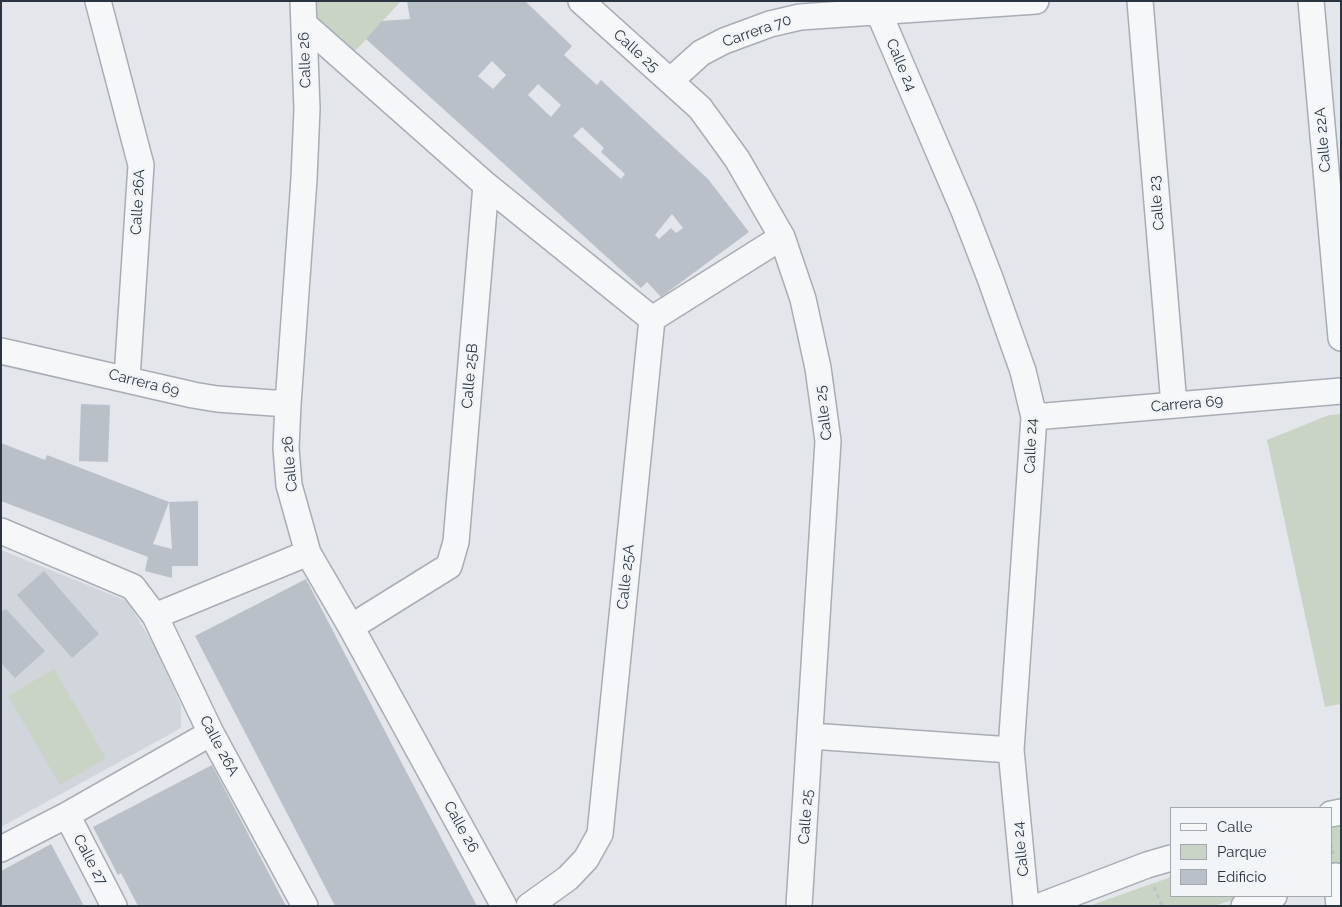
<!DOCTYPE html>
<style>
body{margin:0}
#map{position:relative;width:1342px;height:907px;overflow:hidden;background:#e3e6eb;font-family:Raleway,sans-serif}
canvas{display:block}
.frame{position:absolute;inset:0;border:2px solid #2b3542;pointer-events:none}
.legend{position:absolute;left:1170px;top:807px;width:162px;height:90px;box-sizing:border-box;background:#f2f5f8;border:1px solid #a2a8af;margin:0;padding:6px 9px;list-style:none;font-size:15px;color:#2b3542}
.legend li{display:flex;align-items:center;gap:10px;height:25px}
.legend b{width:25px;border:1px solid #a2a8af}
</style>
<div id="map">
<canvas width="1342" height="907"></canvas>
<div class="frame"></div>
<ul class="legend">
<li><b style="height:6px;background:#f5f7f9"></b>Calle</li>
<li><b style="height:14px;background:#c9d4c4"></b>Parque</li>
<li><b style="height:14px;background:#bac0c7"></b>Edificio</li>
</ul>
</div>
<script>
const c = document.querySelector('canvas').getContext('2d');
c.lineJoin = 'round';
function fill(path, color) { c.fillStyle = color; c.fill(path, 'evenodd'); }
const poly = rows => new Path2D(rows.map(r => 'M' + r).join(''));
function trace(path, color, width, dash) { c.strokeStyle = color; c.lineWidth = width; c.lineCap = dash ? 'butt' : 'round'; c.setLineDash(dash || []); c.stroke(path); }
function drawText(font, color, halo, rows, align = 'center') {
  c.font = font + ' Raleway,sans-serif'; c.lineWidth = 5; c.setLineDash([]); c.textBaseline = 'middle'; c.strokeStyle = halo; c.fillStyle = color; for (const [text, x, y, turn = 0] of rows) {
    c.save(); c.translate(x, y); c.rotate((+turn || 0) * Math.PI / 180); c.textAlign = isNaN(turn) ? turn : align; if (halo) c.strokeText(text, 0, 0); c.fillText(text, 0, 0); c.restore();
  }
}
const built = poly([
 [1,550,127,601,155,647,173,687,181,706,181,728,1,827]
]);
const green = poly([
 [307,1,401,1,358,48,352,52,314,22],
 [1341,414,1341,704,1325,707,1267,440,1329,415],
 [54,669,106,758,60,785,8,696],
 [1341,826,1341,867,1331,870,1331,829],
 [1171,877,1171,896,1245,896,1214,906,1089,906]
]);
const building = poly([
 [407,1,525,1,572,46,564,55,597,85,601,80,708,179,749,232,661,297,647,282,641,288,366,39,382,21,410,19],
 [492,61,506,75,493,89,478,76],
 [538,84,561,105,551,117,528,95],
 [582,127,604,148,601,152,625,174,621,179,573,136],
 [672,214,683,228,676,233,671,228,659,239,655,235],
 [81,404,110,405,108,462,79,461],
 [1,443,45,460,47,455,169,502,153,544,172,549,169,502,198,501,198,566,172,566,172,578,145,571,148,557,1,501],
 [44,571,99,634,72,658,17,595],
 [306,579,388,737,477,906,335,906,305,848,195,636],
 [6,609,45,651,15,678,1,663,1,612],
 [212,765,286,906,138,906,121,873,118,875,93,827],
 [51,844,84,906,1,906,1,871]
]);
const path = poly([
 [1331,843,1333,854],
 [1154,887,1162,906]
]);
const minor = poly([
 [98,1,141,165,127,378],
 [303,1,307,109,304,179,288,404,286,448,289,485,308,553,351,627,504,906],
 [581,1,700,108,737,159,782,237,803,299,818,368,828,441,799,906],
 [1140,1,1174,405],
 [1311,1,1341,338],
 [879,13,964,211,990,278,1023,371,1034,417,1011,750,1026,906],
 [304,24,486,185,652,319],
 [670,81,701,53,724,41,770,24,800,17,1036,1],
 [652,319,782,237],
 [1,351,193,395,217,399,288,404],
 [1034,417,1341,391],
 [1,531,133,587,155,616,211,733,305,906],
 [155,616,308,553],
 [351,627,449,566,456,542,486,185],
 [811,736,1011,750],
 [1331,814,1341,812],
 [67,815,114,906],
 [1,849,67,815,211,733],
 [1336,876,1339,906],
 [529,906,568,878,586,859,600,834,652,319],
 [1040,906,1147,865,1171,858],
 [1244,906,1274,896]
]);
const streetNames = [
 ["Carrera 70",757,31,-19],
 ["Calle 25",636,51,42],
 ["Calle 26",305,60,-92],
 ["Calle 24",901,65,67],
 ["Calle 22A",1323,140,-95],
 ["Calle 26A",138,202,-87],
 ["Calle 23",1157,203,-95],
 ["Calle 25B",470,376,-85],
 ["Carrera 69",144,383,14],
 ["Carrera 69",1187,404,-5],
 ["Calle 25",824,413,-97],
 ["Calle 24",1031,446,-88],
 ["Calle 26",290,464,-95],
 ["Calle 25A",626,577,-84],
 ["Calle 26A",219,746,62],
 ["Calle 25",806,817,-86],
 ["Calle 26",461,827,61],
 ["Calle 24",1021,849,-96],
 ["Calle 27",90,860,62]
];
fill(built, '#d1d6dc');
fill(green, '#c9d4c4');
fill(building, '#bac0c7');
trace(minor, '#a8adb5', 28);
trace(path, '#bcc1c6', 3, [4, 4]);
trace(minor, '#f5f7f9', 25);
drawText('15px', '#2b3542', '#f2f5f8', streetNames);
</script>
